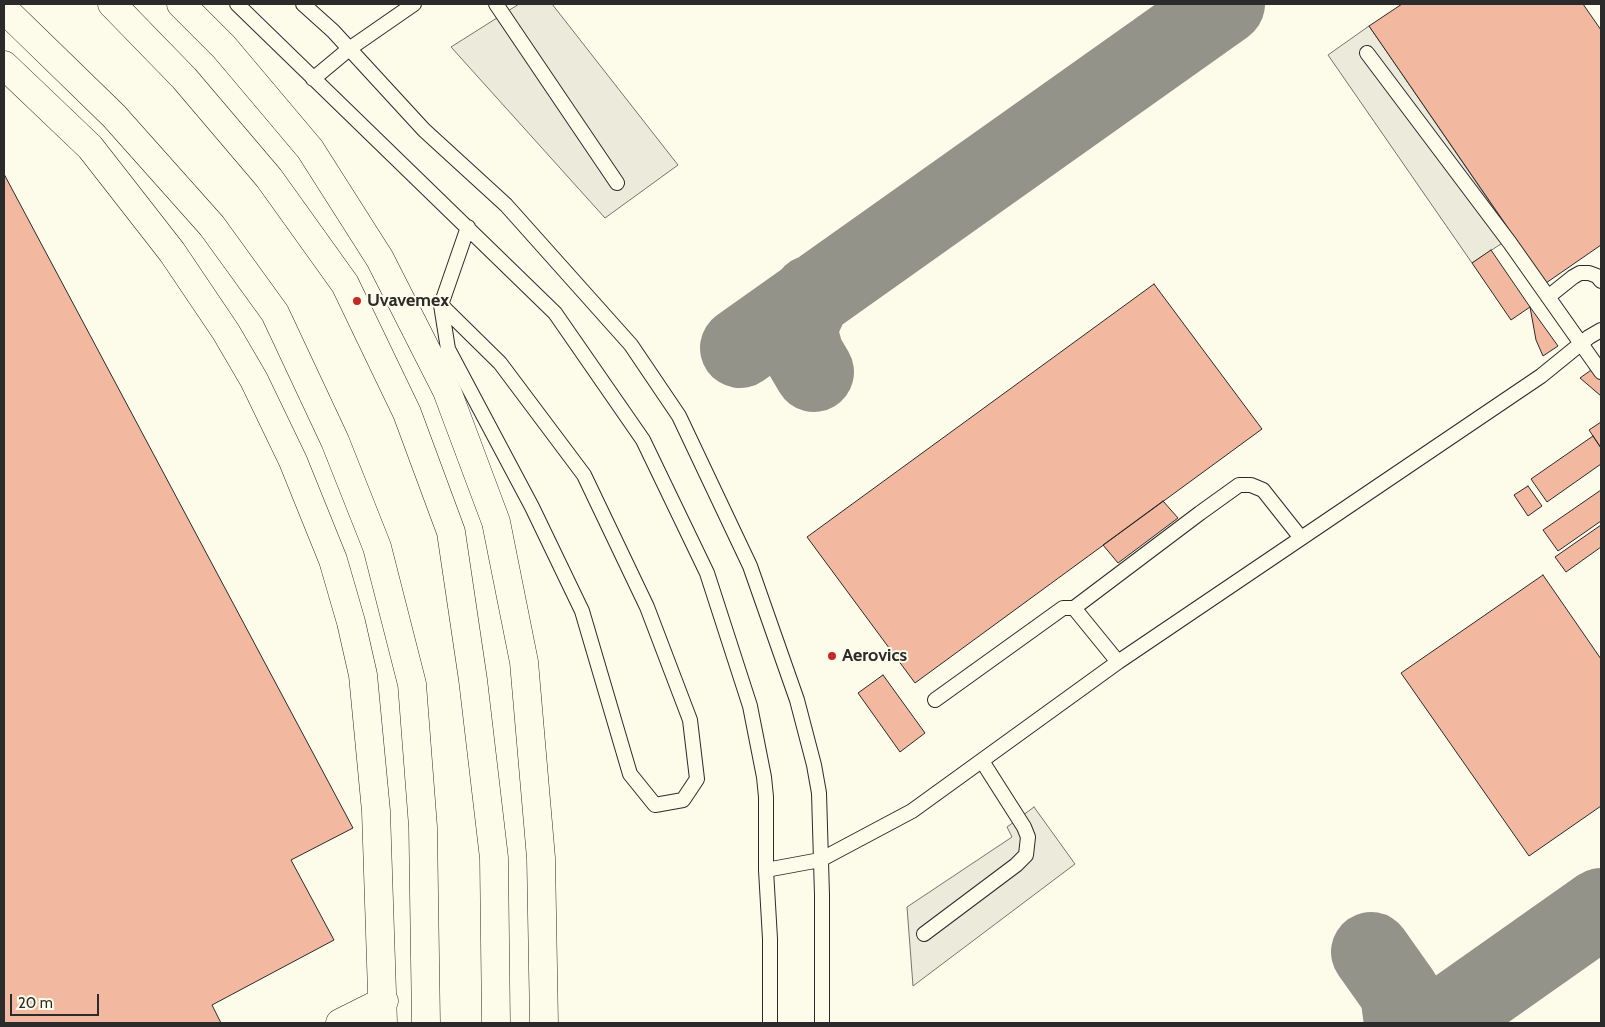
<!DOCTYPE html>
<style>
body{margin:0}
#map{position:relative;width:1605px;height:1027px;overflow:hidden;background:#fdfbea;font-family:Cabin,sans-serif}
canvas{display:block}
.frame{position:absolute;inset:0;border:5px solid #2b2b2b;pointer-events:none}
.scale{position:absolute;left:10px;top:994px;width:89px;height:22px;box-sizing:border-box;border:2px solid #2b2b2b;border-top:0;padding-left:6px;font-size:15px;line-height:18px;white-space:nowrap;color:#2b2b2b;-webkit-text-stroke:4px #fdfbea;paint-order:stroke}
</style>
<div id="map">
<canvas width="1605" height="1027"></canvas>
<div class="frame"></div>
<div class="scale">20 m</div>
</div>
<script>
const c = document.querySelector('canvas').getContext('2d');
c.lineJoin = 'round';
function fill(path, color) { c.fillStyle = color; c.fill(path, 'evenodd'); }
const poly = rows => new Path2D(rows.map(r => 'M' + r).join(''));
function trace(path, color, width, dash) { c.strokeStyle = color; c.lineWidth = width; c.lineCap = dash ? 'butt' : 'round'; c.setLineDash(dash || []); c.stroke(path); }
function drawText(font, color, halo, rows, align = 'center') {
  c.font = font + ' Cabin,sans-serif'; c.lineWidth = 4; c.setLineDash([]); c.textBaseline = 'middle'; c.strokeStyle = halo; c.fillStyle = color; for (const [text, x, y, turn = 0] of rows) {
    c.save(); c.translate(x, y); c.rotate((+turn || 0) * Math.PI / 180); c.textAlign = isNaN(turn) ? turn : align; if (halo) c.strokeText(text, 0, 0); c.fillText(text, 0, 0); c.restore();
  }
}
const parking = poly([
 [519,4,552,4,678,165,605,218,451,47,519,4],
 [1369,26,1513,236,1472,263,1328,55,1369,26],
 [1034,807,1075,864,913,986,907,907,1012,837,1007,827,1034,807]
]);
const taxiway = poly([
 [812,295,801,319,798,333,804,355,814,372],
 [740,348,1225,4],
 [1371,952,1400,993,1404,1023],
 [1438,1023,1601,908]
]);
const building = poly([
 [1402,4,1583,4,1601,30,1601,245,1546,283,1369,26,1402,4],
 [4,174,353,828,291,860,334,940,212,1005,221,1023,4,1023,4,174],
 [1491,250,1530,307,1511,320,1472,263,1491,250],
 [1154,284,1262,429,915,683,807,537,1154,284],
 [1530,307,1558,346,1543,356,1536,340,1530,307],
 [1594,368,1601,378,1601,396,1580,378,1594,368],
 [1601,422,1601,448,1589,430,1601,422],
 [1593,436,1601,448,1601,464,1547,502,1531,479,1593,436],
 [1528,486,1542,506,1528,516,1514,495,1528,486],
 [1601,490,1601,521,1558,551,1543,530,1601,490],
 [1163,501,1178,518,1118,563,1103,545,1163,501],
 [1601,525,1601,547,1566,572,1555,557,1601,525],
 [1543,575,1601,659,1601,806,1529,856,1401,673,1543,575],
 [883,675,925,733,900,752,858,693,883,675]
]);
const lane = poly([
 [237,4,555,313,643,440,707,573,750,706,764,777,766,797,766,870,770,939,770,1023],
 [303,4,333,31,424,130,506,205,631,345,679,416,750,566,797,700,814,765,819,793,822,895,822,1023],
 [496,4,617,183],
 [1367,53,1510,243,1601,372],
 [313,79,349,49,414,4],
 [1548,297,1573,277,1580,273,1589,273,1597,276,1601,281],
 [441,305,500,363,584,475,647,607,690,720,697,779,683,800,655,805,630,774,582,611,532,507,448,349,441,305,468,227],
 [1074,608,1200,513,1239,485,1251,485,1263,490,1301,538],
 [935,700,1063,608,1074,608,1118,662],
 [766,870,820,860,912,811,1118,662,1541,376,1589,337,1601,330],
 [924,934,1016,865,1026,855,1028,837,1024,827,982,761]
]);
const secondary = poly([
 [181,4,224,47,310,149,380,259,447,391,496,522,524,662,541,858,544,1023],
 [4,65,90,147,172,252,226,332,254,380,293,461,333,560,351,622,363,675,376,811,383,1023],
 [340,1023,384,1001]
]);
const primary = poly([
 [112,4,184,78,269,178,345,284,407,413,451,532,473,680,494,858,496,1023],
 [4,9,114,116,212,226,275,313,335,441,377,547,412,684,423,827,426,1023]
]);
const markers = [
 [357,301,5,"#c62828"],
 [832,656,5,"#c62828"]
];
const poiNames = [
 ["Uvavemex",367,301],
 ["Aerovics",842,656]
];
fill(parking, '#eceadb');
trace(parking, '#74746e', 1);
trace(taxiway, '#94938a', 80);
fill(building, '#f2b8a0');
trace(building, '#2b2b2b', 1);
trace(lane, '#2b2b2b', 16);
trace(secondary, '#2b2b2b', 29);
trace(primary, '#2b2b2b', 29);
trace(lane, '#fdfbea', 14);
trace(secondary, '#fdfbea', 28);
trace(primary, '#fdfbea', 28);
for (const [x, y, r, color] of markers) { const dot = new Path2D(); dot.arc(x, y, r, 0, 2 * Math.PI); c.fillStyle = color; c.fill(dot); trace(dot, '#fdfbea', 2); }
drawText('bold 18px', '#2b2b2b', '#fdfbea', poiNames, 'left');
</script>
